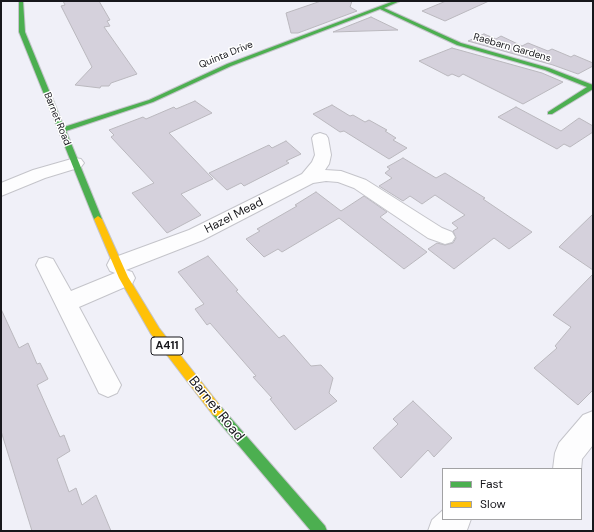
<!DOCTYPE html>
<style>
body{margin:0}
#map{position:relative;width:594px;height:532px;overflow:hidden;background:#f0f0f8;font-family:"DM Sans",sans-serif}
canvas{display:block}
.frame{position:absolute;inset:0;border:2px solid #17171c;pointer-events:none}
.legend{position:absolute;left:442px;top:468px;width:140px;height:52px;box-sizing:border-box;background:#fff;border:1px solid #a2a2a4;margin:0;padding:5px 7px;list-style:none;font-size:12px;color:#17171c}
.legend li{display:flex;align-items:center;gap:8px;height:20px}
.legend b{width:20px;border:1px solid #a2a2a4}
</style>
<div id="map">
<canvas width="594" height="532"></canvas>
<div class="frame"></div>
<ul class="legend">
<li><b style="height:5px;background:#4caf50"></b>Fast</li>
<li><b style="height:5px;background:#ffc107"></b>Slow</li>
</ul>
</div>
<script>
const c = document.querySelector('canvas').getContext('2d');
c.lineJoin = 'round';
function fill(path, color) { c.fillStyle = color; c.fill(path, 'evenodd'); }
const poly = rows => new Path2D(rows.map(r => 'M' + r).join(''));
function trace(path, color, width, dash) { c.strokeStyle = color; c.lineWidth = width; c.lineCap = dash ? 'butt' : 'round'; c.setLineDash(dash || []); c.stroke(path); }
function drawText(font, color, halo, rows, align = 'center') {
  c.font = font + ' "DM Sans",sans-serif'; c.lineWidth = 3; c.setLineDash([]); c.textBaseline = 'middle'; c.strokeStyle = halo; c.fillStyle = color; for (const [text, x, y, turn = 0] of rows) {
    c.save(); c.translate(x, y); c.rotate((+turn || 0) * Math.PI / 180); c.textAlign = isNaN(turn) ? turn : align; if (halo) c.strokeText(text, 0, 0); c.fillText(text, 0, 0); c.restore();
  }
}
const building = poly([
 [63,1,99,1,110,20,107,21,110,26,104,27,137,74,111,83,109,86,101,86,100,88,75,85,92,67,61,6,65,5,63,1],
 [321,1,352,1,350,7,357,11,298,33,291,33,286,13,321,1],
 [446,1,489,1,445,21,422,11,446,1],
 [371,17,398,30,333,32,371,17],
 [484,34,496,39,501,36,522,46,528,43,548,51,552,49,571,57,574,55,593,63,593,66,578,74,553,65,468,41,484,34],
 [452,48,542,73,563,82,523,104,463,74,459,77,452,74,448,76,419,61,452,48],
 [195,101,212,113,169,133,213,179,181,194,201,215,167,233,132,193,154,183,111,137,114,135,109,130,143,117,146,119,174,107,176,109,195,101],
 [332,105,350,116,353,115,365,122,369,120,387,130,385,131,396,138,393,140,407,148,389,159,344,131,340,132,313,114,332,105],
 [516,107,561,131,579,118,593,126,593,132,570,147,564,144,557,149,498,117,516,107],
 [286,141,301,154,286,161,289,163,244,186,241,183,227,190,209,173,269,145,272,148,286,141],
 [403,158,436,178,445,173,485,198,483,199,532,232,509,249,494,238,454,269,428,249,437,243,445,245,453,243,456,238,453,231,458,228,452,223,465,215,435,195,422,204,410,196,403,201,379,186,392,178,385,173,390,169,387,167,403,158],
 [316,192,341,211,364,196,387,212,380,217,427,252,404,269,339,218,282,252,278,249,264,257,246,239,260,231,257,229,297,206,295,205,316,192],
 [593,214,593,270,559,247,593,214],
 [208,256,238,290,236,291,279,338,284,335,311,366,321,365,333,378,329,393,337,401,295,430,270,399,272,398,253,377,256,376,210,323,207,325,195,309,204,304,178,272,208,256],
 [593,274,593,390,578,405,534,368,557,348,555,346,571,327,553,315,593,274],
 [1,309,19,348,28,343,37,364,40,363,48,379,37,385,60,437,64,435,70,451,57,459,69,492,76,488,82,505,96,495,111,531,32,531,1,431,1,309],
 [413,401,452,438,434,457,428,450,401,478,373,448,398,424,393,419,413,401]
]);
const street = poly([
 [320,133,326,135,328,138,331,155,329,164,325,170,341,171,366,180,442,228,452,232,455,237,452,242,445,244,428,238,354,188,338,182,326,181,313,183,203,240,126,270,132,272,135,278,132,284,79,307,121,385,117,393,108,397,99,393,36,265,39,259,46,257,53,259,71,291,115,273,110,271,107,265,110,259,189,230,302,174,312,162,315,155,312,138,314,135,320,133],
 [75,158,81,159,84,163,81,167,45,178,1,196,1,183,33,170,75,158],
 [593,411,593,445,582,459,581,470,553,469,555,453,559,443,583,415,593,411],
 [443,510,443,519,471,519,467,530,428,531,432,520,443,510]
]);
const fast = poly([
 [19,1,23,1,25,32,64,127,149,100,227,64,394,1,400,1,384,8,461,43,549,68,593,85,593,89,552,114,548,114,548,112,587,87,545,70,457,45,380,9,231,66,153,102,66,131,102,219,98,222,94,219,19,32,19,1],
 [217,406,221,407,325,526,327,531,311,531,213,415,211,411,213,407,217,406]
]);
const slow = poly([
 [98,216,102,219,128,277,159,328,221,407,223,411,221,415,217,416,213,415,151,334,119,278,94,219,98,216]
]);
const farStreetnames = [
 ["Raebarn Gardens",512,48,16],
 ["Quinta Drive",226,55,-22],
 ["Barnet Road",57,119,68]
];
const shields = [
 [167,346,32]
];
const shieldNames = [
 ["A411",167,346]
];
const streetNames = [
 ["Hazel Mead",234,216,-27]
];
const nearStreetnames = [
 ["Barnet Road",216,409,51]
];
fill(building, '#d5d1dc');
trace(building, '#bab8be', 1);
trace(street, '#c4c4ca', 2);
trace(fast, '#c4c4ca', 2);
trace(slow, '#c4c4ca', 2);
fill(street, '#fdfdfe');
fill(fast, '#4caf50');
fill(slow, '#ffc107');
drawText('10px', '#17171c', '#fff', farStreetnames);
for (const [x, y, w] of shields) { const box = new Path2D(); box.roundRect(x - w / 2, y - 9, w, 18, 3); c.fillStyle = '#fff'; c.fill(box); trace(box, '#17171c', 1); }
drawText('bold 11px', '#17171c', null, shieldNames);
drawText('12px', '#17171c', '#fff', streetNames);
drawText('14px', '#17171c', '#fff', nearStreetnames);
</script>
